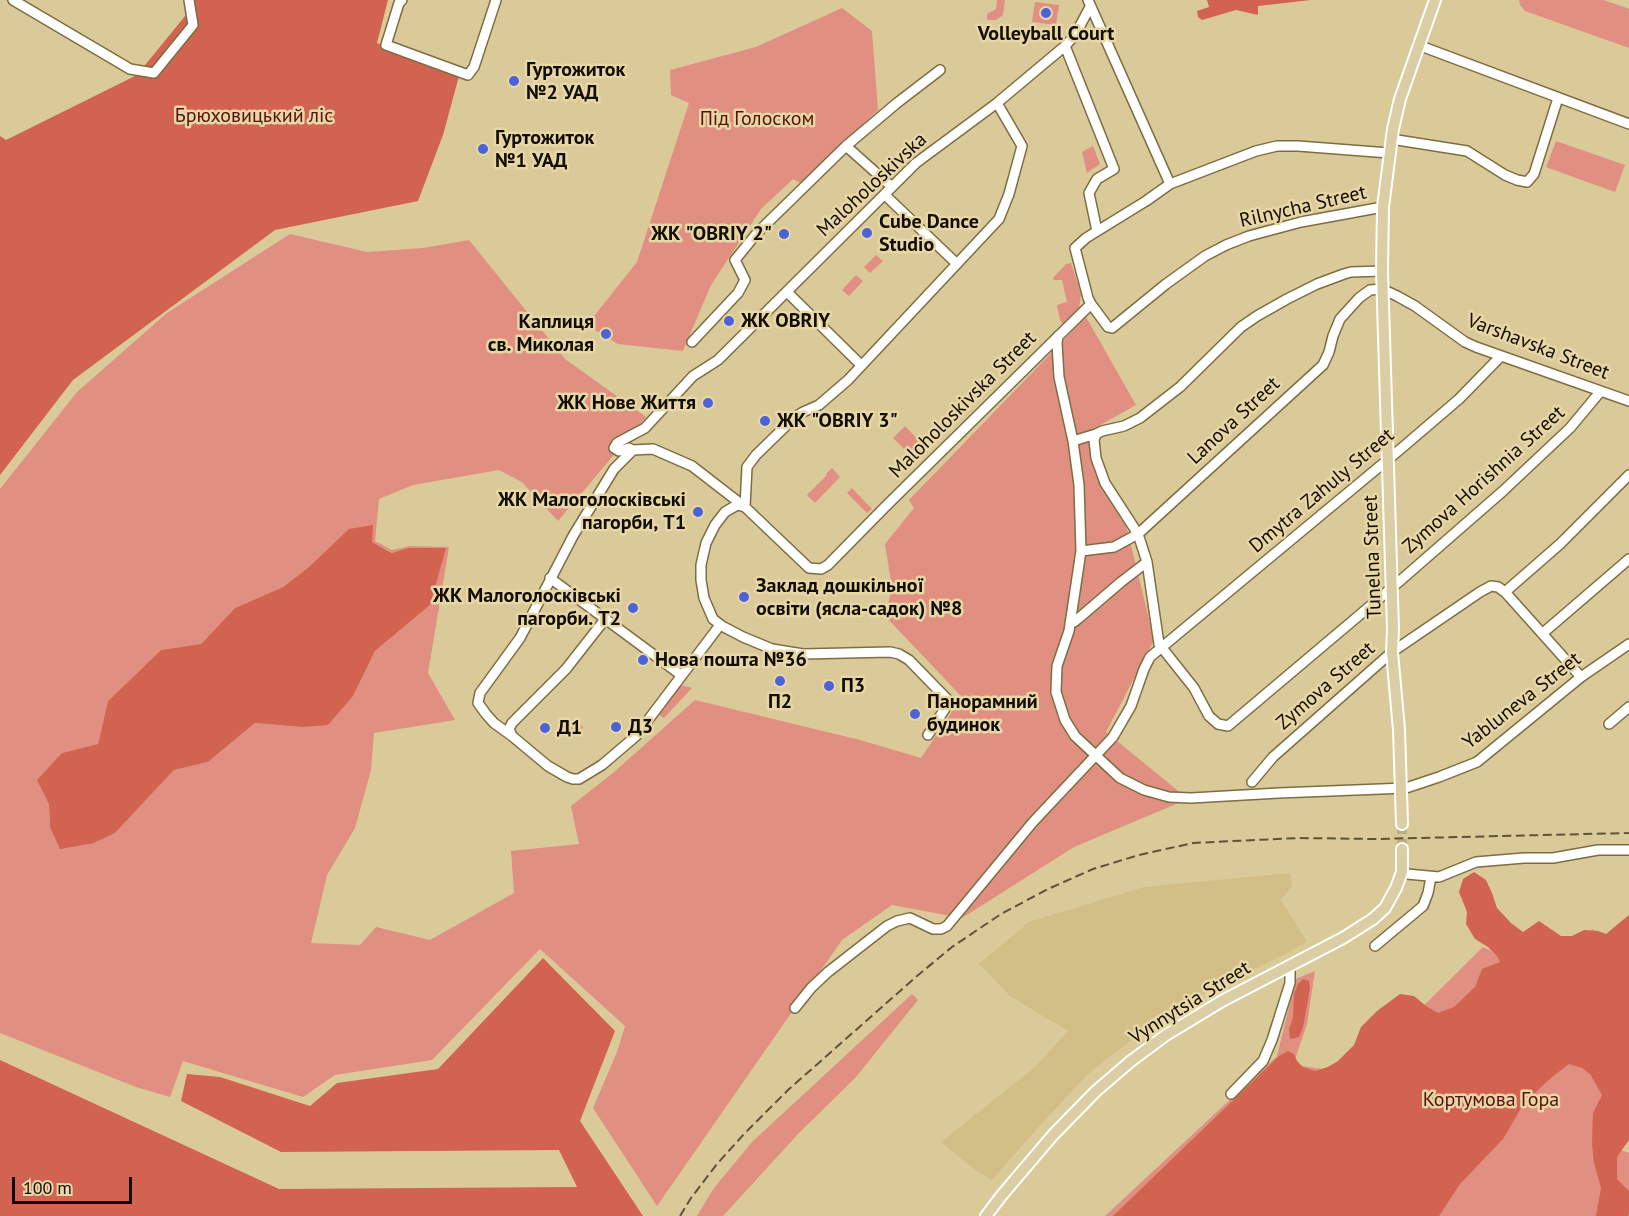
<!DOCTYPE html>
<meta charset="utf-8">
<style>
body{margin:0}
#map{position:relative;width:1629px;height:1216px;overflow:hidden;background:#dac999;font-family:"PT Sans",sans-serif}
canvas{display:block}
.scale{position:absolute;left:12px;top:1177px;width:120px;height:27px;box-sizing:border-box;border:3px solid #130c00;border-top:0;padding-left:8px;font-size:18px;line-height:21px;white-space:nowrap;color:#130c00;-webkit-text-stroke:4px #e7d6a6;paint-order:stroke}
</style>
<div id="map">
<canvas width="1629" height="1216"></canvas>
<div class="scale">100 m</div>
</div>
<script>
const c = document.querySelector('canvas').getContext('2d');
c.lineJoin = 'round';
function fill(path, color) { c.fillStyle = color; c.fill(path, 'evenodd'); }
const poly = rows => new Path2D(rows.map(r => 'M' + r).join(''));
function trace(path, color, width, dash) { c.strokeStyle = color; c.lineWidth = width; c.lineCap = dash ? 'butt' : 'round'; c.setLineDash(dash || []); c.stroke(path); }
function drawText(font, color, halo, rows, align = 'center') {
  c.font = font + ' "PT Sans",sans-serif'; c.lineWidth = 5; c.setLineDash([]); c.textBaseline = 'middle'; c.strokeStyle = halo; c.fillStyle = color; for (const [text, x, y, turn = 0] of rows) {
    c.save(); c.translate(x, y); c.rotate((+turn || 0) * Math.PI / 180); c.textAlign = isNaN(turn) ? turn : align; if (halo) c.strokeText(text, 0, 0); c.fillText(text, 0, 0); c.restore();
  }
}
const built = poly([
 [1290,873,1292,886,1281,900,1307,942,1291,951,1207,992,1144,1031,1105,1060,1087,1075,1042,1123,992,1180,975,1170,941,1142,1035,1067,1068,1031,1010,996,979,964,1029,922,1144,887]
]);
const green = poly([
 [997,0,1005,0,1003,15,996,20,987,20,987,14,996,9],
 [1519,0,1604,0,1629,9,1629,48,1525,11,1520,5],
 [1035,2,1059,5,1056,25,1032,22],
 [842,8,872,31,878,110,800,183,793,179,761,209,711,285,683,351,618,344,587,325,637,262,689,103,671,95,670,70,756,47],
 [1556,141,1625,165,1615,192,1546,167],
 [1093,146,1100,164,1087,173,1082,152],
 [290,234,367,252,423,248,469,240,565,359,646,417,558,521,522,482,499,470,413,485,379,499,375,541,392,550,410,546,449,547,428,673,455,720,374,733,371,770,355,828,327,875,311,943,360,945,376,927,430,940,514,893,511,851,579,844,571,806,613,773,695,700,860,740,921,758,962,697,885,616,892,588,885,544,914,508,909,500,1086,317,1136,405,1086,433,1096,476,1127,529,1154,640,1106,732,1188,799,1074,847,962,918,892,905,842,940,657,1206,593,1108,617,1052,625,1026,540,949,432,1060,335,1075,303,1097,183,1061,170,1097,136,1087,0,1033,0,489,77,392,167,313],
 [372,542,393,553,408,548,430,605,375,651,353,696,302,727,255,723,208,762,174,770,115,833,94,843,50,827,49,804,62,753,98,744,108,701,161,650,201,644,235,608,283,587,309,567],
 [876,255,883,261,870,273,864,267],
 [1071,263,1081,294,1079,308,1076,315,1064,326,1060,320,1057,305,1067,302,1062,280,1054,280,1053,278,1066,264],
 [856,275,863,281,849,296,842,290],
 [905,426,927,449,915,460,893,438],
 [832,468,840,477,815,503,807,495,827,475,826,474],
 [852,488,872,509,867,513,847,493],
 [680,685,692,688,664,718,658,714],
 [574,719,583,727,577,736,565,731],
 [1593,929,1606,951,1608,1145,1629,1153,1629,1216,1105,1216,1277,1056,1296,979,1315,971,1307,1024,1293,1065,1323,1069,1345,1060,1394,1035,1483,947,1503,957,1542,961],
 [912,994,918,1000,856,1077,798,1134,723,1216,697,1216,714,1188,752,1142]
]);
const forest = poly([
 [195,0,388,0,377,43,459,76,443,135,418,201,275,230,73,380,0,475,0,136,6,140,137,75,194,5],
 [1207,0,1311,0,1258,6,1258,15,1236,10,1202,20,1198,17,1197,11,1209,7],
 [373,525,372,542,392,553,408,548,446,548,430,605,375,651,353,696,328,725,302,727,255,723,208,762,174,770,115,833,94,843,60,849,50,827,49,804,37,780,62,753,98,744,108,701,161,650,201,644,235,608,283,587,309,567,349,529],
 [1474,872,1486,880,1492,893,1497,908,1511,923,1523,932,1539,921,1561,936,1572,936,1584,930,1598,931,1606,934,1629,915,1629,1140,1617,1157,1617,1179,1629,1191,1629,1213,1628,1216,1596,1216,1601,1188,1594,1163,1592,1144,1593,1113,1602,1095,1590,1074,1582,1068,1569,1064,1552,1077,1524,1103,1503,1139,1460,1184,1439,1216,1113,1216,1279,1056,1288,1051,1294,1054,1297,1061,1303,1067,1315,1071,1328,1067,1338,1061,1354,1045,1361,1027,1377,1011,1400,994,1414,996,1426,1006,1438,1013,1454,1007,1475,987,1482,969,1500,962,1497,956,1488,947,1475,939,1466,924,1467,912,1459,892,1463,879],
 [543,958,615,1031,580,1121,643,1216,0,1216,0,1060,279,1189,577,1187,559,1150,281,1152,181,1101,187,1074,220,1077,310,1106,337,1083,438,1069],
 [1303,979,1309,981,1310,989,1303,1027,1299,1037,1290,1039,1289,1029,1293,1018,1294,994,1298,984]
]);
const majorTunnel = poly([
 [1402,824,1402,849]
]);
const minor = poly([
 [13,0,130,69,154,73,193,25,189,0],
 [402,0,399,3,386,45,468,75,474,67,496,0],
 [1088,0,1170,184],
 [1418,45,1629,124],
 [1065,46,1114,169,1097,179,1089,193,1097,231],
 [997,103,1022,146,1009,194,999,219,848,380,819,405,803,412,795,417,756,455,747,467,745,507,809,568,821,569,828,565,885,507,1091,304,1088,298,1075,248,1086,238,1146,201,1170,184,1256,151,1277,146,1298,146,1389,153],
 [1391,139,1467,151,1505,175,1517,180,1527,182,1534,174,1558,98],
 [846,146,897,103,940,70],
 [885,195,957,264],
 [1382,271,1351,272,1344,274,1317,284,1287,299,1257,316,1241,327,1180,387,1140,418,1124,426,1102,431,1096,434,1094,440,1096,458,1105,483,1138,534,1147,562,1159,644,1194,688,1209,716,1218,724,1228,726,1401,580,1503,491,1570,428,1600,392],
 [787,292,861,365],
 [1091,304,1108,327,1112,328,1166,284,1205,256,1226,245,1249,236,1301,222,1383,207],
 [1058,336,1057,343,1059,377,1073,441,1079,485,1081,551,1069,631,1057,666,1056,692,1065,720,1075,736,1120,778,1144,790,1169,797,1191,798,1279,793,1406,788,1439,777,1477,762,1581,677,1629,644],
 [692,342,738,293,745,280,735,260,757,233,846,146,892,187],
 [1073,441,1096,434],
 [633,450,629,448,619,451,614,448,617,443,645,428,693,376,718,360,916,163,997,103,1065,46,1075,35,1090,7],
 [1081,551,1114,547,1138,534,1323,365,1329,352,1333,336,1340,319,1359,298,1370,290,1382,289,1397,296,1415,306,1465,342,1476,347,1629,401],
 [550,578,681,675],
 [1505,592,1560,544,1629,475],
 [606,618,566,669,512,723,509,729,512,736,548,766,567,777,573,779,579,779,602,765,636,736,720,625],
 [1070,623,1074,622,1079,618,1121,582,1147,562],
 [1543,633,1629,559],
 [1609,724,1629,707],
 [512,736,494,723,486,714,478,703,480,693,520,638,573,536,614,469,633,450,653,449,692,466,745,507,737,505,725,512,715,525,706,543,701,565,701,580,704,598,713,619,722,626,743,637,772,649,803,654,890,652,899,654,909,660,947,699,946,707,928,735],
 [1252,782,1273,757,1392,652,1480,592,1491,586,1498,587,1505,592,1581,677],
 [1402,872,1407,874,1439,877,1476,862,1524,858,1553,858,1598,850,1629,850],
 [1375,946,1423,906,1428,893,1431,877],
 [795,1008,811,988,828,972,887,926,897,921,910,918,933,929,941,929,947,926,1033,822,1113,737,1131,706,1144,669,1150,657,1403,447,1459,399,1501,356],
 [1231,1094,1263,1061,1272,1040,1290,983,1290,966]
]);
const major = poly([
 [1402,824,1399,730,1392,652,1393,630,1382,271,1383,207,1393,129,1400,99,1435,0],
 [986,1216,1002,1195,1053,1135,1096,1091,1131,1061,1166,1035,1222,1001,1343,938,1373,919,1385,908,1396,888,1402,872,1402,849]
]);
const rail = poly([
 [680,1216,691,1198,717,1164,744,1134,788,1090,917,976,952,947,1001,914,1048,889,1093,869,1139,855,1193,843,1298,838,1377,839,1629,833]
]);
const markers = [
 [1046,13,6,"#4c63d8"],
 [514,81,6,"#4c63d8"],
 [483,149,6,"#4c63d8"],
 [867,233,6,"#4c63d8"],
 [784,234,6,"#4c63d8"],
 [729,321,6,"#4c63d8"],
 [606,334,6,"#4c63d8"],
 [708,403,6,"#4c63d8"],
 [765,421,6,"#4c63d8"],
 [698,512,6,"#4c63d8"],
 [744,597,6,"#4c63d8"],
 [633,608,6,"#4c63d8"],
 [643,660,6,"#4c63d8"],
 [780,681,6,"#4c63d8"],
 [829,686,6,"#4c63d8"],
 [915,714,6,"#4c63d8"],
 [616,727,6,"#4c63d8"],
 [545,728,6,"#4c63d8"]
];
const poiNames = [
 ["Volleyball Court",1046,34,"center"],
 ["Гуртожиток",526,70],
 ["№2 УАД",526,93],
 ["Гуртожиток",495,138],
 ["№1 УАД",495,161],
 ["Cube Dance",879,222],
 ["Studio",879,245],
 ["ЖК \"OBRIY 2\"",772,234,"right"],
 ["ЖК OBRIY",741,321],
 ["Каплиця",594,322,"right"],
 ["св. Миколая",594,345,"right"],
 ["ЖК Нове Життя",696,403,"right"],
 ["ЖК \"OBRIY 3\"",777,421],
 ["ЖК Малоголосківські",686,500,"right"],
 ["пагорби, Т1",686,523,"right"],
 ["Заклад дошкільної",756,586],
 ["освіти (ясла-садок) №8",756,609],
 ["ЖК Малоголосківські",621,596,"right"],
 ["пагорби. Т2",621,619,"right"],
 ["Нова пошта №36",655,660],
 ["П3",841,686],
 ["П2",780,702,"center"],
 ["Панорамний",927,702],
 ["будинок",927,725],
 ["Д3",628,727],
 ["Д1",557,728]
];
const parkNames = [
 ["Брюховицький ліс",254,116],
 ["Під Голоском",757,119],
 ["Кортумова Гора",1491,1100]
];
const streetNames = [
 ["Maloholoskivska",872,185,-43],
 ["Rilnycha Street",1303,207,-13],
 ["Varshavska Street",1538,347,21],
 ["Maloholoskivska Street",963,405,-45],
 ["Lanova Street",1234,421,-43],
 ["Zymova Horishnia Street",1484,480,-42],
 ["Dmytra Zahuly Street",1322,491,-40],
 ["Tunelna Street",1373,557,-92],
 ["Zymova Street",1326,686,-41],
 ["Yabluneva Street",1522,701,-38],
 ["Vynnytsia Street",1190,1003,-32]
];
fill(built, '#d2be87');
fill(green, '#e08f80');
fill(forest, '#d26351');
trace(majorTunnel, '#bcad82', 10, [10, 5]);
trace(minor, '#7d6d40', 12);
trace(major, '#fff', 14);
trace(minor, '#fff', 9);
trace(major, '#dbcda4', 10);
trace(rail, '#5d5339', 2, [9, 4.5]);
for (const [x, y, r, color] of markers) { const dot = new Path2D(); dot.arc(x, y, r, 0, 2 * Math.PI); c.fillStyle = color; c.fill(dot); trace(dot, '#e7d6a6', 2); }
drawText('bold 20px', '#130c00', '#e7d6a6', poiNames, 'left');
drawText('20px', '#581108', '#e7d6a6', parkNames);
drawText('20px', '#130c00', '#e7d6a6', streetNames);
</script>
